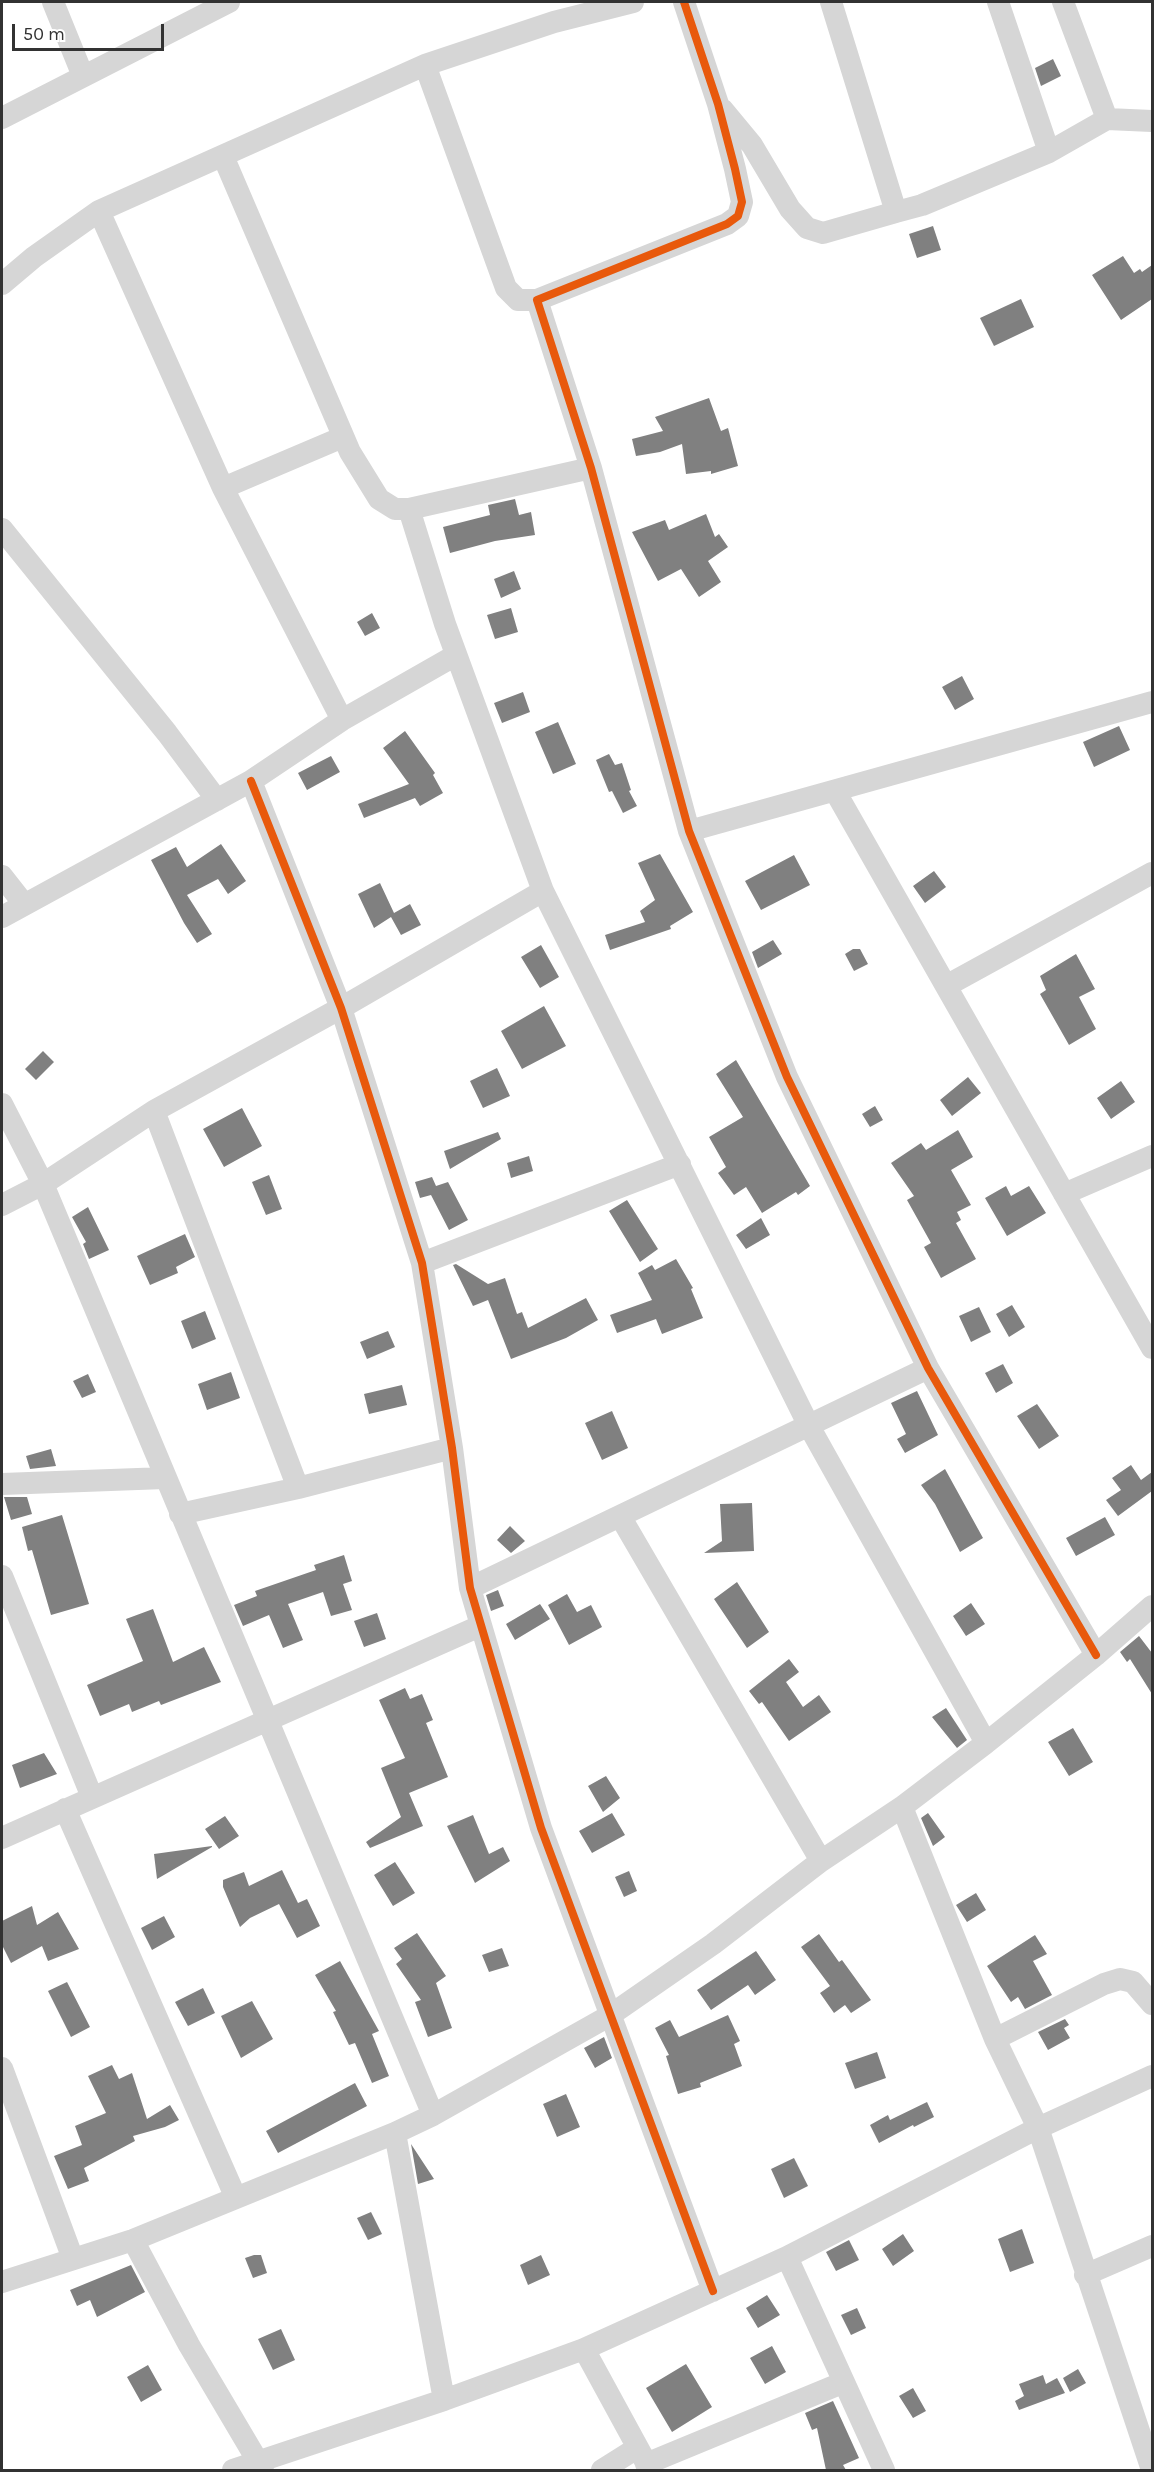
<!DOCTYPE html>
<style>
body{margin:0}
#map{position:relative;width:1154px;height:2472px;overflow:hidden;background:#fff;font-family:Karla,sans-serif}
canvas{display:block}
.frame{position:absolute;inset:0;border:3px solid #323232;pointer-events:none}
.scale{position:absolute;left:12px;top:24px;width:152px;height:27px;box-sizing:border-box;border:3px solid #323232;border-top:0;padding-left:8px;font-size:18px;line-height:21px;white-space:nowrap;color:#323232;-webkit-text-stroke:4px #fff;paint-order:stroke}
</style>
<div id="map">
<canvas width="1154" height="2472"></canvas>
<div class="frame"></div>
<div class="scale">50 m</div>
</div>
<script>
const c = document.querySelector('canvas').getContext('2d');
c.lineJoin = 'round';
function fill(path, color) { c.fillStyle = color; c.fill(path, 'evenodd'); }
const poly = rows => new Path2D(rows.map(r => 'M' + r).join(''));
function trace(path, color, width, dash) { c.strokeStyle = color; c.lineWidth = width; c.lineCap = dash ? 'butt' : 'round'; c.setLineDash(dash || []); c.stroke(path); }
const building = poly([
 [1053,59,1061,76,1041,86,1035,68],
 [933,226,941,250,917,258,909,234],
 [1123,256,1134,273,1140,269,1142,272,1152,265,1152,299,1121,320,1092,275],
 [1021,299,1034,327,994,346,980,318],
 [709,398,721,431,728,428,738,466,711,474,711,471,686,474,682,444,660,452,636,456,632,439,663,431,655,417],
 [515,499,519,515,531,512,535,535,495,541,450,553,443,527,490,515,488,505],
 [706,514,715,537,719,534,728,547,708,561,721,582,699,597,681,569,658,581,632,532,665,520,669,530],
 [514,571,521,589,501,598,494,579],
 [511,608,518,632,495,639,487,615],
 [372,613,380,628,365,636,357,622],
 [962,676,974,699,955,710,942,687],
 [523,692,530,712,502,723,494,703],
 [558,722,576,764,553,774,535,732],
 [1119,726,1130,750,1094,767,1083,742],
 [405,731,435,773,433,775,443,793,420,806,415,798,364,818,358,804,409,784,383,748],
 [609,754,615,765,622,763,631,790,629,791,637,806,623,813,612,791,609,792,596,760],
 [331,756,340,772,307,790,298,773],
 [221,844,246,881,228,894,218,879,187,895,212,934,197,943,184,923,151,860,176,847,187,867],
 [660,854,693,912,670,926,671,929,610,950,605,935,645,922,640,911,655,900,638,863],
 [794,855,810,885,761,910,745,881],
 [934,871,946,887,925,903,913,886],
 [380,883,394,913,410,904,421,925,401,935,391,917,374,928,358,894],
 [773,940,782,954,758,968,752,952],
 [541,945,559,977,540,988,521,957],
 [853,949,860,949,868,964,854,971,845,954],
 [1076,954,1095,989,1079,997,1096,1029,1069,1045,1040,994,1046,990,1040,976],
 [544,1006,566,1046,522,1069,501,1031],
 [43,1051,54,1062,36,1080,25,1069],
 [736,1060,810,1186,798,1195,796,1192,762,1213,746,1187,734,1195,718,1173,726,1167,709,1137,743,1117,716,1074],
 [497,1068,510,1096,483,1108,470,1081],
 [968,1077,981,1093,952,1116,940,1100],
 [1121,1081,1135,1102,1111,1119,1097,1098],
 [875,1106,883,1120,870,1127,862,1114],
 [242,1108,262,1146,224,1167,203,1129],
 [958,1130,973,1157,951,1170,971,1205,957,1212,961,1220,956,1223,976,1259,941,1278,924,1247,931,1243,907,1200,914,1196,891,1163,921,1143,926,1150],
 [498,1132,501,1139,450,1169,444,1151],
 [529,1156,533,1171,511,1178,507,1163],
 [269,1175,282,1209,266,1215,252,1182],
 [432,1177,436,1186,448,1182,468,1220,449,1230,431,1195,420,1198,415,1182],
 [1006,1186,1011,1196,1029,1186,1046,1213,1007,1236,985,1198],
 [627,1200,658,1249,640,1262,609,1211],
 [88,1207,109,1250,89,1259,83,1244,86,1242,72,1217],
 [761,1218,770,1235,746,1249,736,1235],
 [185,1234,195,1257,176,1267,178,1273,150,1285,137,1256],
 [676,1259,693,1288,691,1289,703,1318,662,1334,656,1319,617,1333,610,1315,652,1300,638,1273,652,1265,655,1270],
 [456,1264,488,1284,505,1278,517,1314,522,1312,528,1328,586,1298,598,1320,566,1338,511,1359,488,1300,473,1306,453,1265],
 [1012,1305,1025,1327,1009,1337,996,1314],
 [979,1307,991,1332,971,1342,959,1316],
 [205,1311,216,1339,192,1349,181,1321],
 [388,1331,395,1347,367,1359,360,1342],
 [1003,1364,1013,1383,996,1393,985,1373],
 [231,1372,240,1398,207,1410,198,1384],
 [88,1374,96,1392,82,1398,73,1381],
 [402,1385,407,1405,369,1414,364,1394],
 [917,1391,938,1435,905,1453,897,1439,906,1434,891,1403],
 [1037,1404,1059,1436,1039,1449,1017,1416],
 [612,1411,628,1448,602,1460,585,1423],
 [51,1449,56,1466,30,1469,26,1456],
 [1131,1465,1141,1480,1152,1472,1152,1491,1118,1516,1106,1500,1121,1490,1112,1478],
 [945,1469,983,1538,960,1552,935,1504,921,1485],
 [4,1497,27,1497,32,1514,11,1520],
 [752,1503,754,1551,704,1553,722,1541,720,1504],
 [62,1515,89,1604,51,1615,32,1550,28,1551,22,1527],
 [1105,1517,1115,1535,1076,1556,1066,1538],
 [510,1526,525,1541,511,1553,497,1540],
 [344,1555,352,1581,343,1584,352,1610,331,1616,323,1592,288,1604,303,1640,283,1648,269,1615,243,1626,234,1605,257,1596,255,1591,316,1570,314,1565],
 [737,1582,769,1632,747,1648,714,1599],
 [498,1590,504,1606,491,1611,486,1595],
 [567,1594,577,1612,591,1605,602,1627,569,1645,548,1605],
 [971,1603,985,1624,966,1636,953,1616],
 [540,1604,550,1619,515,1640,506,1624],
 [153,1609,173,1662,204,1647,221,1682,161,1705,159,1701,132,1712,129,1704,100,1716,87,1685,143,1661,126,1619],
 [377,1613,386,1639,364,1647,354,1621],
 [1139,1636,1152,1653,1152,1694,1130,1659,1127,1662,1120,1652],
 [789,1659,799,1672,786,1682,803,1707,819,1695,831,1712,789,1741,762,1702,759,1704,749,1691],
 [405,1688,410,1699,422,1694,433,1720,426,1723,448,1777,409,1793,423,1826,370,1848,366,1842,401,1817,381,1768,405,1758,379,1700],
 [946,1708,967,1740,957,1748,932,1717],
 [1073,1728,1093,1762,1069,1776,1048,1742],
 [44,1753,57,1774,20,1788,12,1765],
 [606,1776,620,1798,603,1812,588,1786],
 [612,1813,625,1835,592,1853,579,1831],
 [928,1813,945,1837,933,1846,921,1818],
 [473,1815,489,1854,503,1847,510,1861,475,1883,447,1826],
 [225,1816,239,1836,219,1849,205,1829],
 [212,1846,212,1847,157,1879,154,1854],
 [395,1862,415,1893,393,1906,374,1875],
 [282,1870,298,1903,307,1899,320,1926,297,1938,279,1904,250,1918,240,1927,223,1887,223,1880,244,1872,249,1886],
 [629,1871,637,1891,624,1897,615,1877],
 [976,1893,986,1910,967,1922,956,1905],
 [32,1906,37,1925,58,1912,79,1949,48,1961,42,1946,11,1963,2,1945,2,1921],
 [164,1916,175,1937,152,1950,141,1928],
 [417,1933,446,1976,436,1983,452,2028,428,2037,415,2002,421,2000,396,1964,402,1959,394,1948],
 [819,1934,839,1962,842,1960,871,2000,851,2013,845,2005,834,2013,820,1993,830,1986,801,1947],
 [1035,1935,1047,1954,1033,1961,1052,1995,1025,2009,1018,1997,1011,2002,987,1966],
 [502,1948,509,1966,489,1972,482,1955],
 [756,1951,776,1980,755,1995,748,1985,711,2010,697,1990],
 [340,1961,379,2031,372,2034,389,2076,372,2083,355,2043,349,2045,333,2012,336,2011,315,1975],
 [67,1982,90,2027,71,2037,48,1991],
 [203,1988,215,2013,188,2026,175,2002],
 [252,2001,273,2039,241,2058,221,2016],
 [728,2015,740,2041,734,2044,742,2066,700,2083,701,2087,678,2094,666,2056,669,2055,655,2028,670,2020,679,2037],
 [1065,2019,1069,2025,1064,2028,1070,2038,1048,2050,1038,2032],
 [604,2037,612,2058,595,2068,584,2048],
 [877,2052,886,2078,855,2089,845,2063],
 [112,2065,119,2079,132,2073,147,2119,170,2105,179,2120,165,2127,133,2136,135,2141,84,2168,89,2181,68,2189,54,2156,82,2145,75,2126,106,2113,88,2076],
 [355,2083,367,2106,278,2153,266,2131],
 [566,2094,580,2127,557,2137,543,2104],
 [927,2102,934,2117,914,2127,913,2125,879,2143,870,2125,888,2115,890,2120],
 [411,2144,434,2179,418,2184],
 [794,2158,808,2186,784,2198,771,2169],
 [371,2212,382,2234,368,2240,357,2218],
 [1022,2229,1034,2263,1010,2272,998,2239],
 [903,2234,914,2251,893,2266,882,2249],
 [849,2240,859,2260,836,2271,826,2252],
 [254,2255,261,2255,267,2273,253,2278,245,2258],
 [541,2255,550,2275,528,2285,520,2265],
 [131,2265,145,2292,97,2317,90,2300,77,2306,70,2290],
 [767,2295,780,2315,758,2328,746,2308],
 [857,2308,866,2328,851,2335,841,2315],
 [281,2329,295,2360,273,2370,258,2339],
 [772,2346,786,2372,765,2384,750,2358],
 [686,2364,712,2407,672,2432,646,2388],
 [148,2365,162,2390,141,2402,127,2377],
 [1078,2369,1086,2383,1070,2392,1063,2378],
 [1043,2375,1046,2384,1057,2378,1065,2393,1019,2410,1015,2401,1024,2396,1019,2384],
 [913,2388,926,2411,913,2418,899,2396],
 [833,2401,859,2458,843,2465,846,2470,826,2470,817,2428,812,2430,805,2413]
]);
const minor = poly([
 [53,2,83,76],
 [684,2,718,104,735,169,742,202,738,216,727,224,537,300,591,468,689,831,787,1077,928,1368,1096,1655],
 [831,2,896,212,922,205,1049,152,1107,119,1152,121],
 [998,2,1049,152],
 [1063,2,1107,119],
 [425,65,506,288,518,300,537,300],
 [723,110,752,145,790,209,807,228,823,233,896,212],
 [2,118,229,2],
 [223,156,350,452,379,499,395,509,409,509,445,624,543,891,809,1426,986,1743],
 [99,211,223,488,342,720],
 [2,284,34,257,99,211,425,65,554,22,633,2],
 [223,488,343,437],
 [409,509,591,468],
 [2,529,167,733,217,800],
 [251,781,341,1008,422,1263,452,1448,470,1588,541,1828,713,2291],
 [835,791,1152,1348],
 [689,831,1152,702],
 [2,876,24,904],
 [2,917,251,781,342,720,456,655],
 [946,986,1152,873],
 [2,1104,43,1184,433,2115],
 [154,1111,298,1488],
 [1064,1194,1152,1156],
 [2,1205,43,1184,154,1111,341,1008,543,891],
 [422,1263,680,1164],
 [2,1484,165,1478],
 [180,1514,298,1488,452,1448],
 [620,1516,821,1861],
 [2,1576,92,1797],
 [470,1588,928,1368],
 [902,1807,995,2039,1038,2128,1152,2470],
 [65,1809,236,2198],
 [2,1838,480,1626],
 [995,2039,1104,1984,1120,1979,1133,1982,1152,2004],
 [2,2068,73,2259],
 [395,2133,444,2400],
 [133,2240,189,2345,263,2470],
 [787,2257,884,2470],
 [1085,2275,1152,2246],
 [2,2282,133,2240,395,2133,433,2115,609,2016,713,1944,821,1861,902,1807,986,1743,1096,1655,1152,1606],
 [584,2349,650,2470],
 [646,2464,842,2383],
 [233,2470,444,2400,584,2349,787,2257,1038,2128,1152,2076],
 [602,2470,637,2448]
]);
const cycleway = poly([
 [684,2,718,104,735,169,742,202,738,216,727,224,537,300,591,468,689,831,787,1077,928,1368,1096,1655],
 [251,781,341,1008,422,1263,452,1448,470,1588,541,1828,713,2291]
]);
fill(building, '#808080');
trace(minor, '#d6d6d6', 22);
trace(cycleway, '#e8590c', 8);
</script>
